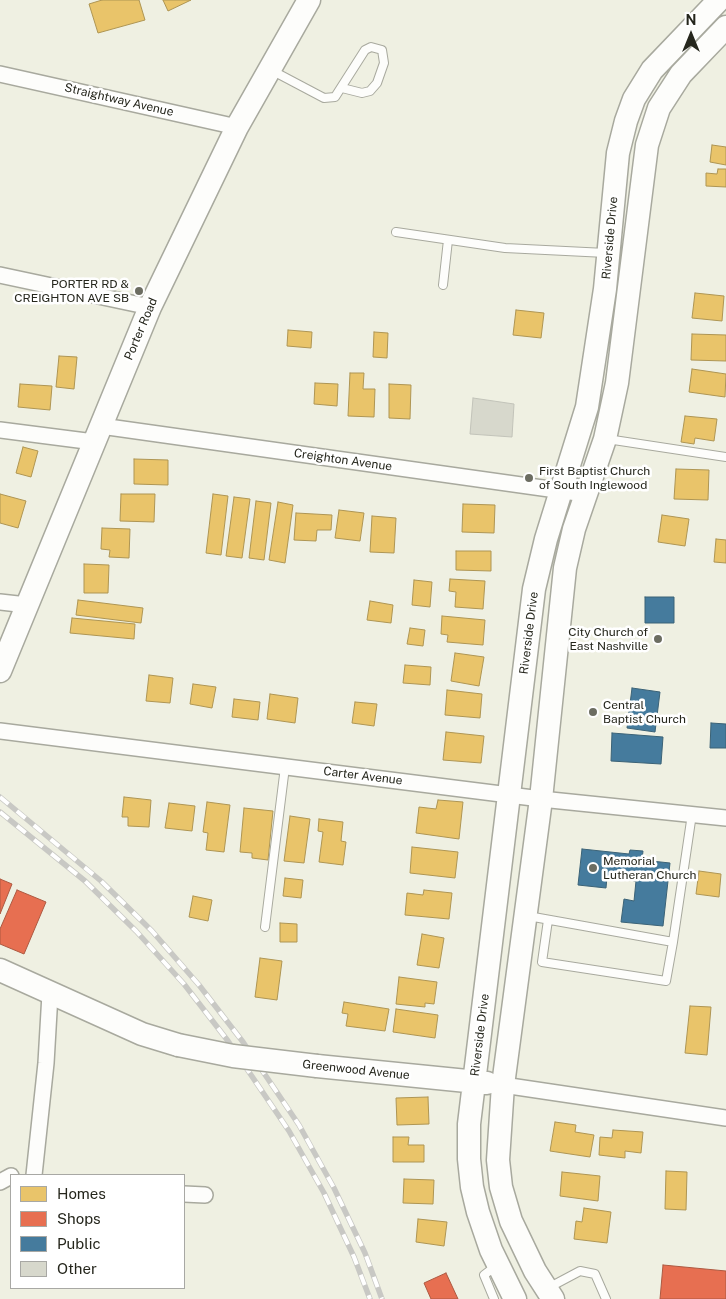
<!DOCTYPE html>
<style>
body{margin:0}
#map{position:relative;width:726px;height:1299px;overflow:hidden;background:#eff0e2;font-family:"Public Sans",sans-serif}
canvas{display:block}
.legend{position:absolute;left:10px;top:1174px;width:175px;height:115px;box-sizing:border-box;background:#fff;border:1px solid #a8a8a4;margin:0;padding:6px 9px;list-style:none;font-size:15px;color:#25261c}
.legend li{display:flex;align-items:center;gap:10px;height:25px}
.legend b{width:25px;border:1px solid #a8a8a4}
.north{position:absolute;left:666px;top:10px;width:50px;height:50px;-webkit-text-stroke:4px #fff;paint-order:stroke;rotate:0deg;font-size:14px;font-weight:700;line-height:20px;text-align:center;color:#25261c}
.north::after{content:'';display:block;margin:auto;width:18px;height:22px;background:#25261c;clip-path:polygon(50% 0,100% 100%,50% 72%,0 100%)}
</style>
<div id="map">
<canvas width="726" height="1299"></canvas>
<ul class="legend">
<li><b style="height:14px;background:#e9c46a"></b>Homes</li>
<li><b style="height:14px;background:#e76f51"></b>Shops</li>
<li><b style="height:14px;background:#457b9d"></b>Public</li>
<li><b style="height:14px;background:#d7d8cc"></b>Other</li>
</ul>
<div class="north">N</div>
</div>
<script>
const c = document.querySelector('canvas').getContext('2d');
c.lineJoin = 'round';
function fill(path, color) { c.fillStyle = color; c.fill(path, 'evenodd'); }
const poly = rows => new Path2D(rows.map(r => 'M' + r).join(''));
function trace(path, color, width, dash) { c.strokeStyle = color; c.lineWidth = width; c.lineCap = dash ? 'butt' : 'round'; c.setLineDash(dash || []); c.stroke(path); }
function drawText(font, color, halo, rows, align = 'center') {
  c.font = font + ' "Public Sans",sans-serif'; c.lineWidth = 5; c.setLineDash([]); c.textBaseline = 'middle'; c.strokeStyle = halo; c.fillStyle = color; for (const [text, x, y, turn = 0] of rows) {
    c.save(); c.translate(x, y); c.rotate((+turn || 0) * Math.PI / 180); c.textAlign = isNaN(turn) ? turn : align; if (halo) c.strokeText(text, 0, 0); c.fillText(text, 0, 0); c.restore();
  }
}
const homes = poly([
 [102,0,139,0,145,20,98,33,89,4,102,0],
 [163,0,191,0,168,11,163,0],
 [712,145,726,147,726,165,710,162,712,145],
 [718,169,726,169,726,187,706,186,706,173,717,174,718,169],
 [695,293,724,296,722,321,692,318,695,293],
 [516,310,544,313,541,338,513,335,516,310],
 [288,330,312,332,311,348,287,346,288,330],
 [374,332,388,333,387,358,373,357,374,332],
 [692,334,726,335,726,361,691,360,692,334],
 [59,356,77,357,74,389,56,387,59,356],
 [692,369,726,374,725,397,689,392,692,369],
 [350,373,364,373,363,389,375,389,374,417,348,416,350,373],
 [315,383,338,384,337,406,314,404,315,383],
 [20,384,52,386,50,410,18,407,20,384],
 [389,384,411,385,410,419,389,418,389,384],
 [685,416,717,419,714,441,695,438,694,444,681,442,685,416],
 [23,447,38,451,31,477,16,473,23,447],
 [134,459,168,460,168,485,134,484,134,459],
 [676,469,709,470,708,500,674,499,676,469],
 [0,494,26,501,18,528,0,523,0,494],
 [121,494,155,494,154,522,120,521,121,494],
 [213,494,228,496,221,555,206,553,213,494],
 [234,497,250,499,242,558,226,556,234,497],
 [256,501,271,503,264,560,249,558,256,501],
 [278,502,293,505,285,563,269,560,278,502],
 [463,504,495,505,494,533,462,532,463,504],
 [339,510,364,513,360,541,335,538,339,510],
 [296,513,332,515,331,530,317,530,316,541,294,540,296,513],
 [662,515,689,519,685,546,658,542,662,515],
 [372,516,396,518,394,553,370,552,372,516],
 [102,528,130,529,129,558,109,557,110,550,101,549,102,528],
 [716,539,726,540,726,563,714,562,716,539],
 [456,551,491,551,491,571,456,570,456,551],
 [84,564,109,565,108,593,84,593,84,564],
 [450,579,485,581,483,609,455,607,456,592,449,591,450,579],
 [414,580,432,582,430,607,412,605,414,580],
 [78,600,143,608,141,623,76,615,78,600],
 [370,601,393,605,391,623,367,620,370,601],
 [442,616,485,620,483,645,447,642,448,635,441,634,442,616],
 [72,618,135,624,134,639,70,633,72,618],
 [410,628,425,630,423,646,407,644,410,628],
 [455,653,484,657,479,686,451,681,455,653],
 [405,665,431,667,430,685,403,683,405,665],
 [149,675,173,678,170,703,146,701,149,675],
 [193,684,216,687,212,708,190,704,193,684],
 [447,690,482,694,480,718,445,715,447,690],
 [270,694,298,698,295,723,267,719,270,694],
 [234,699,260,702,258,720,232,717,234,699],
 [355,702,377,704,374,726,352,723,355,702],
 [446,732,484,736,481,763,443,760,446,732],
 [124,797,151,800,149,827,128,826,128,817,122,817,124,797],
 [438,800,463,802,459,839,416,833,419,807,436,809,438,800],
 [207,802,230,805,224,852,206,850,208,833,203,832,207,802],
 [169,803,195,806,192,831,165,828,169,803],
 [244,808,273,811,268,860,252,858,252,853,240,852,244,808],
 [290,816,310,819,304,863,284,861,290,816],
 [319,819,343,822,341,841,346,842,343,865,319,862,323,832,318,831,319,819],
 [412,847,458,852,455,878,410,873,412,847],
 [699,871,721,874,719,897,696,894,699,871],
 [285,878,303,880,301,898,283,896,285,878],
 [424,890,452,893,449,919,405,915,407,893,423,895,424,890],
 [193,896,212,900,208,921,189,917,193,896],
 [280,923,297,924,297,942,280,942,280,923],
 [422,934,444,938,439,968,417,965,422,934],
 [260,958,282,961,277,1000,255,997,260,958],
 [399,977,437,982,434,1004,425,1003,425,1007,396,1004,399,977],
 [344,1002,389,1009,385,1031,346,1026,348,1014,342,1013,344,1002],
 [690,1006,711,1007,707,1055,685,1053,690,1006],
 [396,1009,438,1015,435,1038,393,1032,396,1009],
 [428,1097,429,1124,397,1125,396,1098,428,1097],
 [555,1122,576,1125,575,1132,594,1135,590,1157,550,1151,555,1122],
 [613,1130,643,1132,641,1153,625,1151,625,1158,599,1155,600,1137,612,1138,613,1130],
 [393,1137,409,1137,408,1145,424,1145,424,1162,393,1162,393,1137],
 [666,1171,687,1172,686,1210,665,1209,666,1171],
 [562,1172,600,1176,598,1201,560,1196,562,1172],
 [404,1179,434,1180,433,1204,403,1203,404,1179],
 [584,1208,611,1212,607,1243,574,1239,576,1221,582,1222,584,1208],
 [418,1219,447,1222,444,1246,416,1242,418,1219]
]);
const shops = poly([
 [0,879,12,884,0,914,0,879],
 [17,890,46,902,24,954,0,944,0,929,17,890],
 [663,1265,726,1271,726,1299,660,1299,663,1265],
 [446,1273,458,1299,431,1299,424,1283,446,1273]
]);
const public = poly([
 [645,597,674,597,674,623,645,623,645,597],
 [632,688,660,692,655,732,627,728,632,688],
 [711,723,726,724,726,748,710,748,711,723],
 [612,733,663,737,661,764,611,761,612,733],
 [582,849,629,854,630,850,643,851,642,860,670,863,663,926,621,922,624,899,634,901,636,881,607,877,606,888,578,885,582,849]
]);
const building = poly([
 [473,398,514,404,512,437,470,434,473,398]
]);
const lane = poly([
 [271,70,324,98,335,97,365,50,371,47,382,50,384,63,377,83,370,91,362,93,342,88],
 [396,232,505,248,606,253],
 [443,285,448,240],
 [607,439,726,457],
 [528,916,673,942,692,814],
 [548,920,542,962,666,981,673,942],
 [265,927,285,767],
 [548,1288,580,1271,595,1274,606,1299],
 [494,1299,484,1275,496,1266]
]);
const street = poly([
 [0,74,237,127],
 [0,275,150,307],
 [101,426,585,494],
 [0,430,94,442],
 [0,602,27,605],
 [0,731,541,799,726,818],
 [503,1085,726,1118],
 [34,1175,46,1063,50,994],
 [0,1182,11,1176],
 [184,1194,205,1195]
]);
const secondary = poly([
 [0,671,150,307,237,127,309,0],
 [0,970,142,1034,178,1045],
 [317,1066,487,1083],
 [515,1299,491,1250,478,1212,472,1187,469,1159,469,1124,534,589,546,539,587,407,605,289,618,153,626,121,634,99,652,70,719,0],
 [553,1299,535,1271,511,1221,501,1187,498,1160,503,1085,541,799,565,568,574,529,605,439,617,383,647,145,659,108,681,74,726,27]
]);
const rail = poly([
 [0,797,101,881,152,931,199,985,243,1042,299,1125,334,1188,365,1253,382,1299],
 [0,812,85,881,136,931,184,984,228,1041,289,1131,324,1193,354,1257,370,1299]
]);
const secondaryBridge = poly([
 [178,1045,233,1056,317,1066]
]);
const markers = [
 [139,291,5,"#6c6d61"],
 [529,478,5,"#6c6d61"],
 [658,639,5,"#6c6d61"],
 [593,712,5,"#6c6d61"],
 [593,868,5,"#6c6d61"]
];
const streetNames = [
 ["Straightway Avenue",119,100,13],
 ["Riverside Drive",610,238,-85],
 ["Porter Road",141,329,-67],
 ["Creighton Avenue",343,460,8],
 ["Riverside Drive",529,633,-83],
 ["Carter Avenue",363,776,7],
 ["Riverside Drive",480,1035,-83],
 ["Greenwood Avenue",356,1070,6]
];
const poiNames = [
 ["PORTER RD &",129,284,"right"],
 ["CREIGHTON AVE SB",129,298,"right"],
 ["First Baptist Church",539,471],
 ["of South Inglewood",539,485],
 ["City Church of",648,632,"right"],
 ["East Nashville",648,646,"right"],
 ["Central",603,705],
 ["Baptist Church",603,719],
 ["Memorial",603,861],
 ["Lutheran Church",603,875]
];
fill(homes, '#e9c46a');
trace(homes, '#ae9553', 1);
fill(shops, '#e76f51');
trace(shops, '#ad5941', 1);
fill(public, '#457b9d');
trace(public, '#3b6276', 1);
fill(building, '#d7d8cc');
trace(building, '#c2c3b9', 1);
trace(lane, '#a8a99e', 10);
trace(street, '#a8a99e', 18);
trace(secondary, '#a8a99e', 25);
trace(lane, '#fdfdfb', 8);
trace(street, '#fdfdfb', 15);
trace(secondary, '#fdfdfb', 22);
trace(rail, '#c8c8c4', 5.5);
trace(rail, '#fff', 4, [11]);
trace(secondaryBridge, '#a8a99e', 25, []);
trace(secondaryBridge, '#fdfdfb', 22);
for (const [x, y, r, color] of markers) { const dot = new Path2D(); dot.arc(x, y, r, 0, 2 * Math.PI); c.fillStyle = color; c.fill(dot); trace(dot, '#fff', 2); }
drawText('12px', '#25261c', '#fff', streetNames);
drawText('12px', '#25261c', '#fff', poiNames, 'left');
</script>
